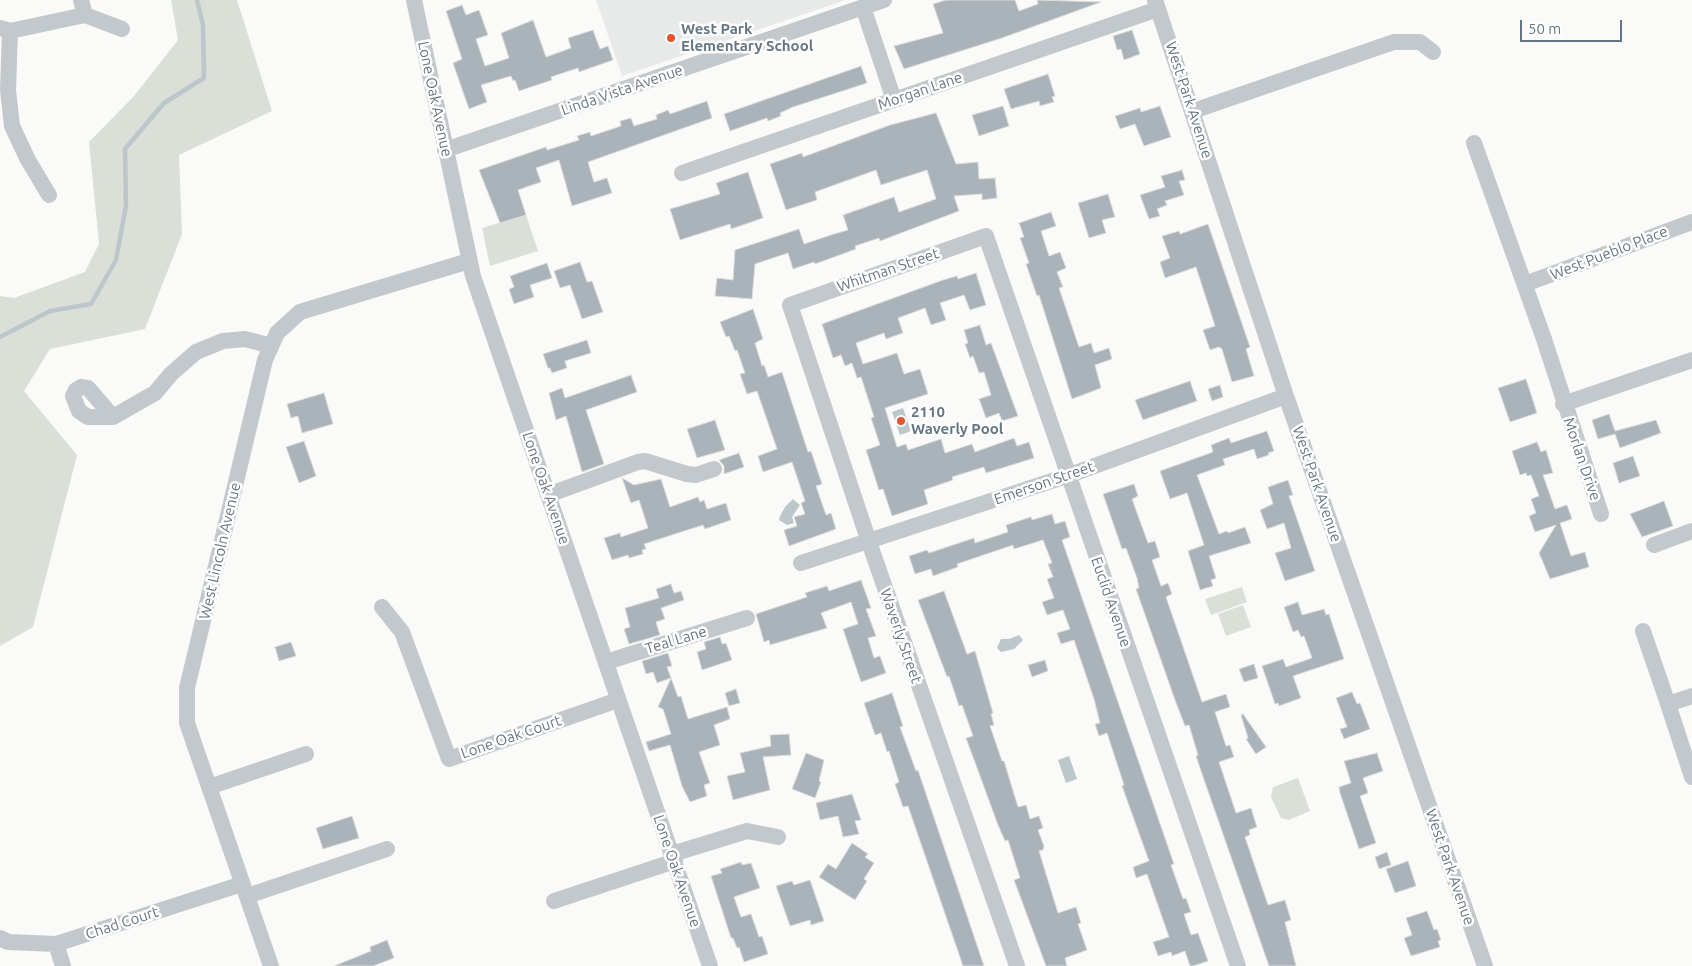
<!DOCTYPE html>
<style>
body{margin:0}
#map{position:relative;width:1692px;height:966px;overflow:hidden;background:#fafaf8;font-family:Ubuntu,sans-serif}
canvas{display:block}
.scale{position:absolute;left:1520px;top:20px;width:102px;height:22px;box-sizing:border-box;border:2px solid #657683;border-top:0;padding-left:6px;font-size:15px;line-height:18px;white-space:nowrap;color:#657683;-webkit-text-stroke:4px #fff;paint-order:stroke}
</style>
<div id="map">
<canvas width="1692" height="966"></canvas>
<div class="scale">50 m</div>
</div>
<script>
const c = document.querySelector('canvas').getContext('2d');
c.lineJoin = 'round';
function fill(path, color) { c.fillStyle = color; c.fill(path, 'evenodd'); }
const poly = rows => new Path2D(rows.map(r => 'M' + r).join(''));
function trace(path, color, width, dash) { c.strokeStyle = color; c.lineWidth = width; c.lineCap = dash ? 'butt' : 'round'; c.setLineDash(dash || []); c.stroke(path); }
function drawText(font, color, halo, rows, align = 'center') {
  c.font = font + ' Ubuntu,sans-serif'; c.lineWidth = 5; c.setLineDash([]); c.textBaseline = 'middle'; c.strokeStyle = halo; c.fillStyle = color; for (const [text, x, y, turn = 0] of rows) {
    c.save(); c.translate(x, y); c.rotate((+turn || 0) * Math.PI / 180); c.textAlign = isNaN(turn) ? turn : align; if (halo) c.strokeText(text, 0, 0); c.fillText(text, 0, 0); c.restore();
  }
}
const built = poly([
 [596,0,846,0,622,76]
]);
const green = poly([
 [171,0,237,0,272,111,179,155,182,234,145,329,50,349,24,391,77,455,33,627,0,646,0,296,14,298,85,272,99,244,89,142,134,96,178,40],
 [526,215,538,251,490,266,482,228],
 [1242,587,1247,602,1211,615,1205,599],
 [1243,605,1251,627,1226,636,1218,614],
 [1298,778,1310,811,1289,820,1281,818,1271,797,1273,787]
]);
const water = poly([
 [903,408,911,431,900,435,892,412],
 [793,499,800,505,792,517,794,523,787,525,779,520,780,516,785,507],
 [1019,635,1023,640,1014,649,1001,652,997,648,1001,639,1009,639],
 [1069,756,1077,779,1066,783,1058,760]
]);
const stream = poly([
 [0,337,50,311,91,304,116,260,126,206,125,149,164,103,204,78,203,25,197,0]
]);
const building = poly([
 [946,0,1015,0,1019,11,1038,4,1037,0,1101,2,1002,38,904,69,894,46,943,33,933,4,946,0],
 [462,5,466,15,479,10,488,35,476,39,485,66,509,58,501,33,533,20,546,57,571,48,568,38,593,30,600,49,608,46,613,60,579,72,578,68,551,77,552,80,519,91,515,80,513,81,511,76,481,85,487,102,469,109,453,63,462,59,446,11,462,5],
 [1132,30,1140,54,1124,60,1121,49,1117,50,1113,36,1132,30],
 [861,66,867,83,793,107,780,113,781,116,768,121,767,118,730,131,724,114,861,66],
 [1048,74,1055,96,1052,97,1054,102,1040,106,1039,101,1011,109,1004,89,1048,74],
 [707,101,712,118,588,162,594,182,607,178,612,193,572,206,559,160,536,168,541,182,518,190,526,215,500,223,479,170,546,147,547,150,579,140,577,136,590,132,591,136,621,126,620,121,631,118,634,126,657,119,656,115,668,110,670,114,707,101],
 [1003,106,1009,126,979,136,972,115,1003,106],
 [1160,106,1171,137,1144,146,1135,124,1120,129,1115,116,1140,108,1141,112,1160,106],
 [936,113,956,164,978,162,979,179,995,178,997,198,982,200,982,194,954,196,959,211,880,241,879,238,855,246,856,249,815,264,814,262,793,269,788,253,755,264,752,299,715,296,717,278,733,280,735,250,799,229,804,244,834,234,848,230,843,215,894,197,899,212,936,199,927,170,881,185,876,170,815,192,817,200,786,210,770,164,802,153,803,157,890,125,936,113],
 [1182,170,1185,180,1179,181,1184,195,1165,201,1167,205,1157,209,1160,216,1149,219,1140,195,1165,187,1161,176,1182,170],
 [748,172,763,218,731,229,730,224,680,240,670,209,720,194,716,183,748,172],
 [1108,194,1115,217,1102,220,1106,233,1089,238,1078,203,1108,194],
 [1051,212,1056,226,1041,231,1049,256,1060,252,1066,268,1057,272,1063,287,1059,288,1079,347,1091,343,1094,353,1109,348,1112,359,1095,365,1101,388,1072,399,1039,295,1037,296,1026,264,1029,263,1020,238,1024,237,1019,223,1051,212],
 [1208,224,1250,347,1246,349,1254,376,1232,382,1222,349,1219,347,1210,350,1203,330,1215,326,1196,267,1165,278,1160,262,1170,258,1162,236,1179,231,1180,234,1208,224],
 [580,262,587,282,592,281,603,312,582,319,570,285,560,288,554,271,580,262],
 [547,263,552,278,530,285,534,297,514,304,509,289,514,287,510,276,547,263],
 [976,273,986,305,970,310,964,295,940,303,946,320,931,325,925,308,898,318,903,333,886,339,884,333,856,343,863,364,897,353,904,374,920,369,928,394,885,408,897,447,906,444,908,450,941,439,945,453,972,444,975,452,1014,438,1017,446,1029,442,1034,458,986,473,984,467,952,477,953,480,924,490,928,504,892,516,883,489,879,490,866,450,880,445,871,418,874,417,861,377,857,378,852,363,845,366,841,355,833,358,822,324,943,280,957,276,958,279,976,273],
 [753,309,763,339,755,343,762,366,764,365,768,377,782,372,808,452,811,451,822,484,816,486,826,515,831,513,836,529,789,546,784,530,797,526,794,517,805,514,801,503,805,501,792,462,763,472,758,456,777,449,757,391,747,394,740,374,745,373,737,350,735,351,729,336,726,337,720,322,753,309],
 [980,325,986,345,991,343,1018,416,1002,421,999,413,986,418,979,399,991,395,984,372,979,373,973,356,970,358,965,344,968,343,964,330,980,325],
 [587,340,591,353,565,361,567,368,552,373,550,368,548,368,543,354,587,340],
 [631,375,637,392,586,410,604,464,582,472,566,416,556,420,549,393,562,388,565,398,631,375],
 [1526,379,1537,413,1510,422,1498,388,1526,379],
 [1190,381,1197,401,1143,420,1135,400,1190,381],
 [1220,385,1223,397,1212,401,1208,389,1220,385],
 [324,393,333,424,302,433,298,416,291,418,287,404,324,393],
 [1609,414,1615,431,1656,420,1661,433,1620,448,1615,434,1598,439,1592,420,1609,414],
 [715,420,725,450,697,458,687,429,715,420],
 [1267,431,1274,451,1268,453,1269,455,1257,459,1254,449,1223,459,1225,465,1197,475,1219,534,1227,531,1228,533,1245,527,1251,543,1209,556,1216,578,1211,580,1213,586,1200,590,1188,551,1204,545,1187,493,1170,499,1160,471,1213,452,1211,445,1229,438,1231,443,1267,431],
 [304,441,316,476,299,483,286,447,304,441],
 [1537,442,1541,452,1546,450,1553,473,1543,475,1555,509,1567,505,1572,519,1560,523,1571,556,1585,552,1589,567,1550,579,1539,553,1556,525,1535,532,1529,516,1536,513,1531,499,1539,496,1531,475,1527,476,1526,473,1520,475,1512,451,1537,442],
 [739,453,744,467,724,474,724,466,719,460,739,453],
 [1633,456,1640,476,1619,483,1613,463,1633,456],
 [622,478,634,485,661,479,670,507,698,497,700,502,704,500,707,509,726,503,731,520,705,529,703,525,644,544,646,549,642,550,643,554,629,558,628,555,612,560,604,538,620,533,621,537,648,528,639,500,631,503,622,478],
 [1288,480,1293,495,1289,496,1315,571,1285,581,1275,553,1291,548,1284,523,1267,529,1260,510,1273,504,1268,487,1288,480],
 [1134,484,1138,496,1132,499,1148,543,1155,541,1160,557,1152,560,1161,586,1168,583,1172,594,1166,597,1202,702,1226,694,1230,707,1215,712,1226,746,1230,745,1234,757,1219,762,1236,813,1251,808,1257,827,1249,830,1250,835,1245,837,1268,905,1285,900,1291,920,1285,922,1296,966,1269,966,1200,768,1196,756,1198,755,1189,725,1185,726,1175,700,1136,589,1139,588,1137,578,1126,548,1122,549,1103,494,1134,484],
 [1664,501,1673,526,1642,537,1630,514,1664,501],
 [1052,514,1055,524,1065,521,1070,537,1062,540,1174,864,1171,865,1183,899,1186,898,1191,912,1184,914,1191,935,1198,933,1208,961,1193,966,1190,966,1185,951,1172,956,1171,952,1158,956,1153,942,1169,937,1147,874,1136,878,1133,867,1149,861,1122,786,1124,785,1107,733,1099,736,1095,724,1100,723,1094,699,1074,640,1061,644,1057,633,1070,629,1063,610,1047,615,1042,602,1054,598,1047,579,1053,577,1048,564,1052,563,1043,540,1014,549,1013,545,957,564,958,567,933,576,931,569,915,574,909,556,927,550,929,553,974,538,975,543,1008,532,1006,525,1031,517,1032,520,1052,514],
 [861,580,871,608,866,609,876,636,868,638,874,658,880,656,886,673,861,682,843,629,858,624,851,602,821,613,827,628,770,645,769,640,764,642,756,614,807,597,805,593,827,586,829,591,861,580],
 [671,584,674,593,681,591,684,600,661,608,665,619,656,622,660,635,629,644,624,629,630,627,625,608,659,598,656,589,671,584],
 [944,591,967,654,975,651,993,713,991,714,994,725,990,726,1002,761,1004,761,1018,807,1026,805,1030,819,1039,816,1043,828,1038,830,1044,846,1043,850,1039,851,1058,913,1076,907,1081,923,1078,924,1087,950,1065,958,1067,966,1046,966,1014,880,1020,878,1008,840,1005,841,998,825,966,738,973,736,962,705,959,706,949,676,947,677,918,600,944,591],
 [1298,602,1302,615,1324,609,1326,615,1329,614,1344,659,1293,676,1301,698,1279,706,1278,703,1275,704,1262,666,1283,659,1286,667,1312,658,1304,636,1301,637,1298,630,1293,632,1284,607,1298,602],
 [720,637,722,644,726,643,732,660,702,670,697,652,706,649,704,642,720,637],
 [291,642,296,656,279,661,275,647,291,642],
 [668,653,672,666,667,667,671,678,657,683,653,672,646,674,642,661,668,653],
 [1045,660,1048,671,1032,677,1028,665,1045,660],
 [1254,664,1258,678,1244,682,1239,669,1254,664],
 [671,678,678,697,681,696,688,719,727,707,730,719,714,725,720,745,699,752,710,783,704,785,707,796,690,802,682,786,670,745,649,751,646,742,671,734,663,709,658,707,671,678],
 [736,689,740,703,729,706,725,693,736,689],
 [1352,692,1357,704,1360,703,1370,729,1344,739,1340,729,1347,727,1336,698,1352,692],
 [892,693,903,726,900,727,916,771,918,770,984,966,963,966,908,806,903,807,895,784,899,782,889,751,887,752,881,733,875,735,864,703,892,693],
 [1243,714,1266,747,1256,754,1246,739,1248,738,1241,715,1243,714],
 [789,734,791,755,763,757,770,790,733,800,727,776,745,772,740,753,771,746,770,735,789,734],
 [806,753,824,760,819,781,821,782,815,798,792,789,806,753],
 [1377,753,1383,771,1363,778,1368,793,1360,796,1376,843,1359,849,1340,793,1339,787,1351,783,1344,761,1377,753],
 [852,794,861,820,855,821,859,834,843,837,838,816,820,820,816,803,852,794],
 [352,816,359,838,323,849,316,828,352,816],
 [852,843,868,854,865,857,874,863,864,879,867,881,855,900,819,877,828,864,836,869,852,843],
 [1387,852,1391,865,1379,869,1375,857,1387,852],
 [1408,861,1416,886,1395,893,1386,869,1408,861],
 [741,862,742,865,751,863,760,888,734,897,741,917,751,914,759,937,762,936,768,954,744,962,739,947,737,948,733,938,731,938,711,876,722,873,720,869,741,862],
 [810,880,824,921,811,925,810,920,790,926,776,886,792,881,794,885,810,880],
 [1427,911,1434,930,1437,929,1441,940,1438,941,1440,947,1411,956,1404,938,1412,935,1406,918,1427,911],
 [387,940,394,958,373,966,334,966,371,951,370,947,387,940]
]);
const minor = poly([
 [81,0,85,15],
 [414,0,473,276,710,966],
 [1155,0,1286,396,1485,966],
 [863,7,894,100],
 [0,28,10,31,85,15,122,29],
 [10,31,8,90,12,126,28,160,49,195],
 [1193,111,1394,42,1420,42,1433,52],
 [1474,143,1544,339,1601,514],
 [445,150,884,0],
 [682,173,1158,9],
 [1525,284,1692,222],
 [1563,404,1692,360],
 [113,417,88,388,81,387,76,390,73,396,79,411,88,417,113,417,155,393,171,374,196,352,223,341,245,339,271,346],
 [548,495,638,462,645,461,687,474,696,475,714,469],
 [1654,545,1692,531],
 [801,563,1067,476,1286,396],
 [382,607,402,632,449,759,618,700],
 [1643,631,1668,704],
 [606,662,747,618],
 [1692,696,1668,704,1692,777],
 [209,787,306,754],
 [672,854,747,831,778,837],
 [247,896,387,849],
 [554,901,675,861],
 [0,938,8,942,56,944,242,884],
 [56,944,63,966],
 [271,966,187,723,187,688,265,360,277,333,300,312,469,261],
 [1017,966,869,542,790,305,986,236,1238,966]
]);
const markers = [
 [671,38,5,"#e4572e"],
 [901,421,5,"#e4572e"]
];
const poiNames = [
 ["West Park",681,29],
 ["Elementary School",681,46],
 ["2110",911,412],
 ["Waverly Pool",911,429]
];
const streetNames = [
 ["Linda Vista Avenue",622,90,-19],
 ["Morgan Lane",920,91,-19],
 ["Lone Oak Avenue",435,99,78],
 ["West Park Avenue",1189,100,72],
 ["West Pueblo Place",1609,253,-21],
 ["Whitman Street",888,270,-19],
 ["Morlan Drive",1582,459,71],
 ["Emerson Street",1044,483,-19],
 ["West Park Avenue",1317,484,71],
 ["Lone Oak Avenue",546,488,71],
 ["West Lincoln Avenue",220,551,-77],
 ["Euclid Avenue",1111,602,71],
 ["Waverly Street",901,636,71],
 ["Teal Lane",676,640,-17],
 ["Lone Oak Court",511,737,-19],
 ["West Park Avenue",1450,867,71],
 ["Lone Oak Avenue",677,871,71],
 ["Chad Court",122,923,-18]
];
fill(built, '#e8e9e9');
fill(green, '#dadfd7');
fill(water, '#bbc7cb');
trace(stream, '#bbc7cb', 4.5);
fill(building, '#aab3b9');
trace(building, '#dcdcda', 1);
trace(minor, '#c3c8cc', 16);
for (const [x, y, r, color] of markers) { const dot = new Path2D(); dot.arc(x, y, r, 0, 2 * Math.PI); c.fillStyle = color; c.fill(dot); trace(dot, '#fff', 2); }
drawText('bold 15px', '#657683', '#fff', poiNames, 'left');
drawText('15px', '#657683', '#fff', streetNames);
</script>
